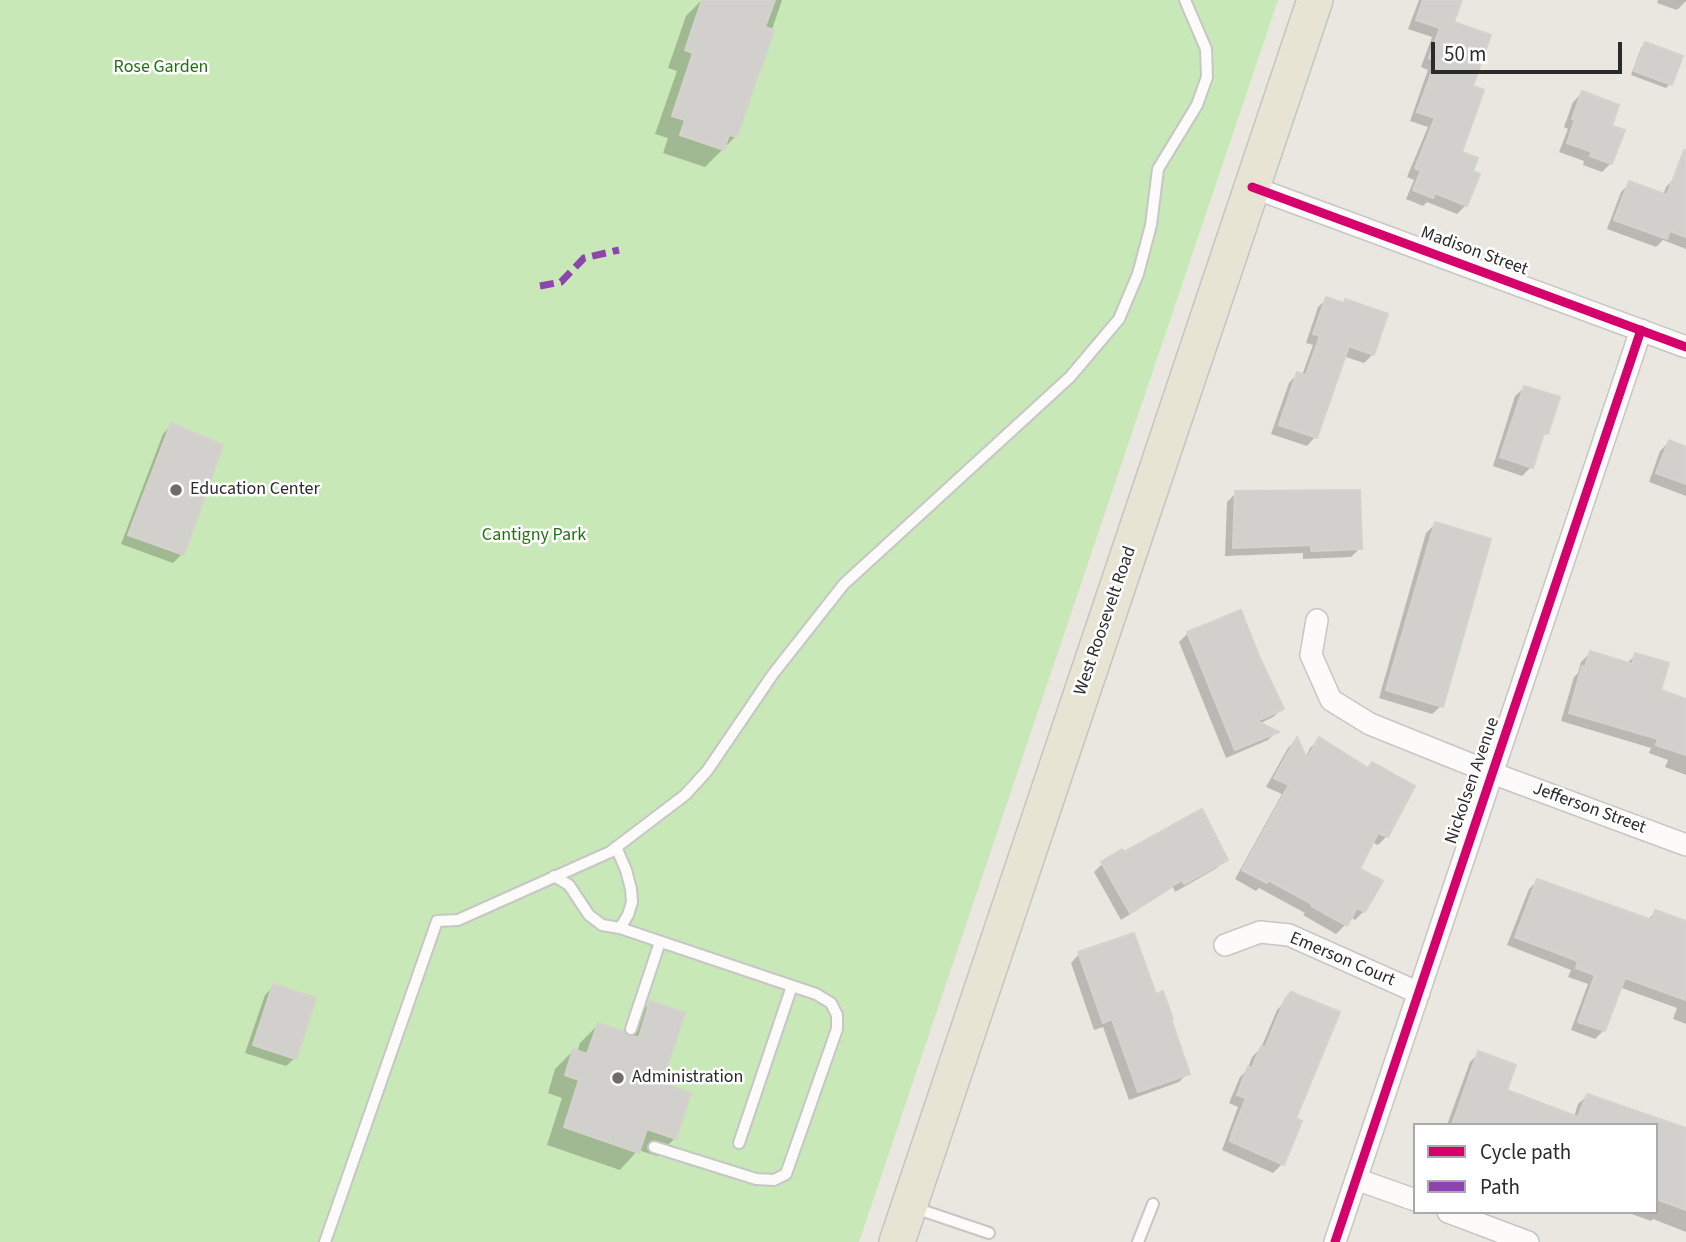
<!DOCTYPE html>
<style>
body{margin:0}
#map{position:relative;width:1686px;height:1242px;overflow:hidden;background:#eae7e1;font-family:"Source Sans 3",sans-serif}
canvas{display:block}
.legend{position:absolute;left:1413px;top:1123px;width:245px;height:91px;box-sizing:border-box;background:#fff;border:2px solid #aaa;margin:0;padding:9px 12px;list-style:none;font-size:21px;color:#2b2b2b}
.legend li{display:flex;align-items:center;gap:14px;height:35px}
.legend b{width:35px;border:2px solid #aaa}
.scale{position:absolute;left:1431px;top:42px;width:191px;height:32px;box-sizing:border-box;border:4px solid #2b2b2b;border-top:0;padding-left:9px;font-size:21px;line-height:24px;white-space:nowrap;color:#2b2b2b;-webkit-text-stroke:5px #fff;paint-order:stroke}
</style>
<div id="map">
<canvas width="1686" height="1242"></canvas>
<ul class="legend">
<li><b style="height:9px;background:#d6006c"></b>Cycle path</li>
<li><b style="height:9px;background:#8e44ad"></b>Path</li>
</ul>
<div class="scale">50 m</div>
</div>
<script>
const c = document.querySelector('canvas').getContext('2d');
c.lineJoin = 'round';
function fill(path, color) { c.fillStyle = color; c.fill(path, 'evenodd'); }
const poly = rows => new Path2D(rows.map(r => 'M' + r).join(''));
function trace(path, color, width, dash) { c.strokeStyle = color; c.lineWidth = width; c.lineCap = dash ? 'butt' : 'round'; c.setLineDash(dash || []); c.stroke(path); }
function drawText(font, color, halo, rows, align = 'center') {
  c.font = font + ' "Source Sans 3",sans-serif'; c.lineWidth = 5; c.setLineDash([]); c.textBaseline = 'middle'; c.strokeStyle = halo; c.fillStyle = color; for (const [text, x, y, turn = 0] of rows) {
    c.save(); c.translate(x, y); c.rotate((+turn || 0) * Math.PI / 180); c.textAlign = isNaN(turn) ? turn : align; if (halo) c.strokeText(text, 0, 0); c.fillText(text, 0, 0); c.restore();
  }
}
const green = poly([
 [0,0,1278,0,859,1242,0,1242]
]);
const shadow = poly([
 [702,0,782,0,736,136,705,167,663,153,668,138,655,134,677,71,668,68,686,16],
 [1419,0,1448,0,1452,23,1471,87,1460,153,1471,172,1466,205,1457,214,1427,202,1423,206,1406,199,1414,180,1407,177,1428,127,1410,121,1428,70,1421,67,1432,37,1408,29],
 [1658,0,1686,0,1686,1,1677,10,1657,3],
 [1645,44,1681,57,1670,84,1666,88,1631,75,1641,48],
 [1582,93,1609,127,1611,163,1602,172,1583,165,1584,161,1559,152,1568,129,1564,127,1573,102],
 [1675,178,1686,182,1686,249,1663,240,1656,247,1607,229,1621,192,1630,183,1663,195,1666,187],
 [1327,299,1343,304,1346,301,1373,354,1364,363,1343,356,1315,437,1307,446,1271,434,1289,383,1297,374,1302,375,1313,345,1306,343,1318,307],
 [1524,388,1546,433,1541,439,1531,467,1522,476,1493,466,1515,396],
 [171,425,182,554,173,563,121,544,163,434],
 [1669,442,1686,449,1686,496,1649,482,1660,451],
 [1236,493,1360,548,1351,557,1303,559,1303,553,1225,556,1227,502],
 [1435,524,1441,706,1432,714,1379,698,1426,533],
 [1188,633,1258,657,1282,709,1273,717,1259,724,1276,732,1268,740,1226,758,1179,642],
 [1590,653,1626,664,1636,655,1659,691,1686,701,1686,775,1665,767,1668,760,1649,753,1651,748,1561,721,1574,677,1578,673,1581,662],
 [1296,740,1305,759,1310,748,1319,740,1387,836,1378,845,1372,842,1358,869,1380,882,1364,911,1355,920,1350,917,1345,925,1336,934,1303,915,1305,913,1259,888,1256,891,1235,879,1282,794,1266,787,1288,748],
 [1124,855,1225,859,1217,868,1175,892,1173,887,1121,920,1094,872,1103,863],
 [1537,881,1647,920,1656,912,1686,928,1686,1024,1673,1019,1677,1008,1619,987,1604,1030,1595,1039,1571,1030,1588,984,1568,977,1571,970,1507,945,1529,889],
 [1079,954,1155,996,1169,1020,1188,1073,1179,1082,1129,1100,1103,1027,1094,1030,1071,963],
 [274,986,295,1058,286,1066,245,1053,265,995],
 [1292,994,1294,1119,1282,1164,1273,1173,1222,1150,1238,1107,1229,1103,1240,1077,1247,1070,1252,1057,1261,1048,1277,1010],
 [650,1003,660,1085,675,1138,657,1156,638,1150,620,1170,547,1145,562,1098,548,1093,555,1069,573,1051,577,1052,580,1043,598,1025,627,1038,633,1021],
 [1479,1053,1505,1091,1574,1117,1578,1104,1587,1096,1677,1127,1686,1165,1686,1232,1653,1219,1651,1221,1626,1212,1656,1212,1656,1125,1447,1125,1470,1062]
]);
const building = poly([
 [702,0,775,0,765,27,774,30,761,69,760,69,737,137,729,135,724,150,680,135,685,120,672,116,693,53,685,50,702,0],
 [1423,0,1462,0,1454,22,1491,35,1473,86,1484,90,1462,152,1478,158,1473,171,1480,174,1467,206,1435,193,1433,198,1413,190,1421,171,1415,168,1435,118,1417,112,1436,61,1429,58,1440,28,1416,20,1423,0],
 [1645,42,1683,56,1672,85,1634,71,1645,42],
 [1582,91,1619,105,1612,126,1625,130,1612,164,1590,156,1592,152,1567,143,1575,120,1572,119,1582,91],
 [1684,150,1686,150,1686,237,1670,231,1667,239,1614,220,1629,181,1667,195,1684,150],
 [1326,297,1344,303,1345,299,1388,314,1374,355,1349,346,1317,438,1279,425,1297,372,1306,375,1320,336,1313,334,1326,297],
 [1524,386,1560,397,1548,434,1544,433,1533,468,1500,457,1524,386],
 [171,423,223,445,184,555,128,535,171,423],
 [1669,440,1686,447,1686,484,1656,473,1669,440],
 [1360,490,1362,549,1311,551,1311,545,1233,548,1235,491,1360,490],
 [1435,522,1491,539,1443,707,1386,690,1435,522],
 [1241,610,1259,656,1284,709,1257,721,1279,732,1235,750,1187,632,1241,610],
 [1590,651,1632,664,1635,653,1669,663,1661,690,1686,699,1686,755,1656,745,1658,739,1569,713,1582,666,1585,667,1590,651],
 [1297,737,1307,759,1319,737,1368,768,1372,762,1415,786,1388,837,1378,833,1360,869,1383,881,1365,912,1357,908,1347,926,1311,906,1312,904,1268,880,1267,883,1242,870,1289,785,1274,778,1297,737],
 [1202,809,1228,860,1184,884,1182,880,1130,913,1101,862,1122,849,1124,852,1202,809],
 [1537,879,1652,920,1655,910,1686,921,1686,1000,1625,978,1605,1031,1578,1022,1595,975,1576,968,1578,961,1515,937,1537,879],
 [1134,933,1156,994,1163,991,1173,1019,1171,1019,1190,1074,1138,1092,1112,1019,1103,1023,1078,952,1134,933],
 [273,984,316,998,296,1059,253,1045,273,984],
 [1291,992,1340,1012,1296,1118,1302,1121,1284,1165,1230,1141,1232,1133,1246,1098,1237,1095,1248,1066,1252,1068,1261,1046,1265,1048,1285,999,1291,992],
 [650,1001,685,1013,662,1083,691,1093,676,1139,647,1129,639,1153,564,1127,579,1080,565,1075,573,1049,587,1054,598,1023,624,1032,628,1036,639,1037,650,1001],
 [1478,1051,1516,1065,1507,1090,1578,1117,1587,1094,1686,1128,1686,1210,1656,1199,1656,1125,1452,1125,1478,1051]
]);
const service = poly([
 [616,847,626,870,631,889,632,902,628,915,620,928],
 [554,876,569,885,589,915,602,925,620,928,816,994,831,1003,837,1015,837,1029,786,1174,774,1180,756,1179,654,1147],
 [631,1029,660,942],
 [739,1143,792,986],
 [912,1207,989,1233],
 [325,1242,437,921,458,920,610,852,685,795,707,771,773,674,844,584,1070,377,1119,319,1138,274,1151,225,1158,169,1197,105,1207,77,1206,49,1185,0],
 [1138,1242,1153,1204]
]);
const minor = poly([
 [1252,187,1686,347],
 [1317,620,1311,655,1331,700,1370,724,1492,773,1686,845],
 [1225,945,1260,932,1289,935,1419,993],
 [1356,1179,1415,1200],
 [1448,1212,1528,1242],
 [1335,1242,1641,330]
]);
const primary = poly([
 [897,1242,1315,0]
]);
const quiet = poly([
 [540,286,561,282,584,258,619,250]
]);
const cycleway = poly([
 [1252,187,1686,347],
 [1335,1242,1641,330]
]);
const markers = [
 [176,490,7,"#6e6d6b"],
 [618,1078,7,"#6e6d6b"]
];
const parkNames = [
 ["Rose Garden",161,68],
 ["Cantigny Park",534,536]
];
const streetNames = [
 ["Madison Street",1474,252,20],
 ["West Roosevelt Road",1106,621,-71],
 ["Nickolsen Avenue",1473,781,-71],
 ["Jefferson Street",1589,809,20],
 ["Emerson Court",1342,960,23]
];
const poiNames = [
 ["Education Center",190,490],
 ["Administration",632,1078]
];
fill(green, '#c8e8b7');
fill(shadow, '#0003');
fill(building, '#d2d0cc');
trace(building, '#d5d2cd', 2);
trace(service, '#c7c6c6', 14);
trace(minor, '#c7c6c6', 24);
trace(primary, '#c5c4c2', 38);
trace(service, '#fcfbfa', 10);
trace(minor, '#fcfbfa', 21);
trace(primary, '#e8e4d3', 35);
trace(quiet, '#8e44ad', 7, [14, 7]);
trace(cycleway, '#d6006c', 9);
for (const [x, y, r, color] of markers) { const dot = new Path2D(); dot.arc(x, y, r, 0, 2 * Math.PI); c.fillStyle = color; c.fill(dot); trace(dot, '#fff', 2.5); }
drawText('18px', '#237014', '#fff', parkNames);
drawText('18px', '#2b2b2b', '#fff', streetNames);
drawText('18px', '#2b2b2b', '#fff', poiNames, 'left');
</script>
